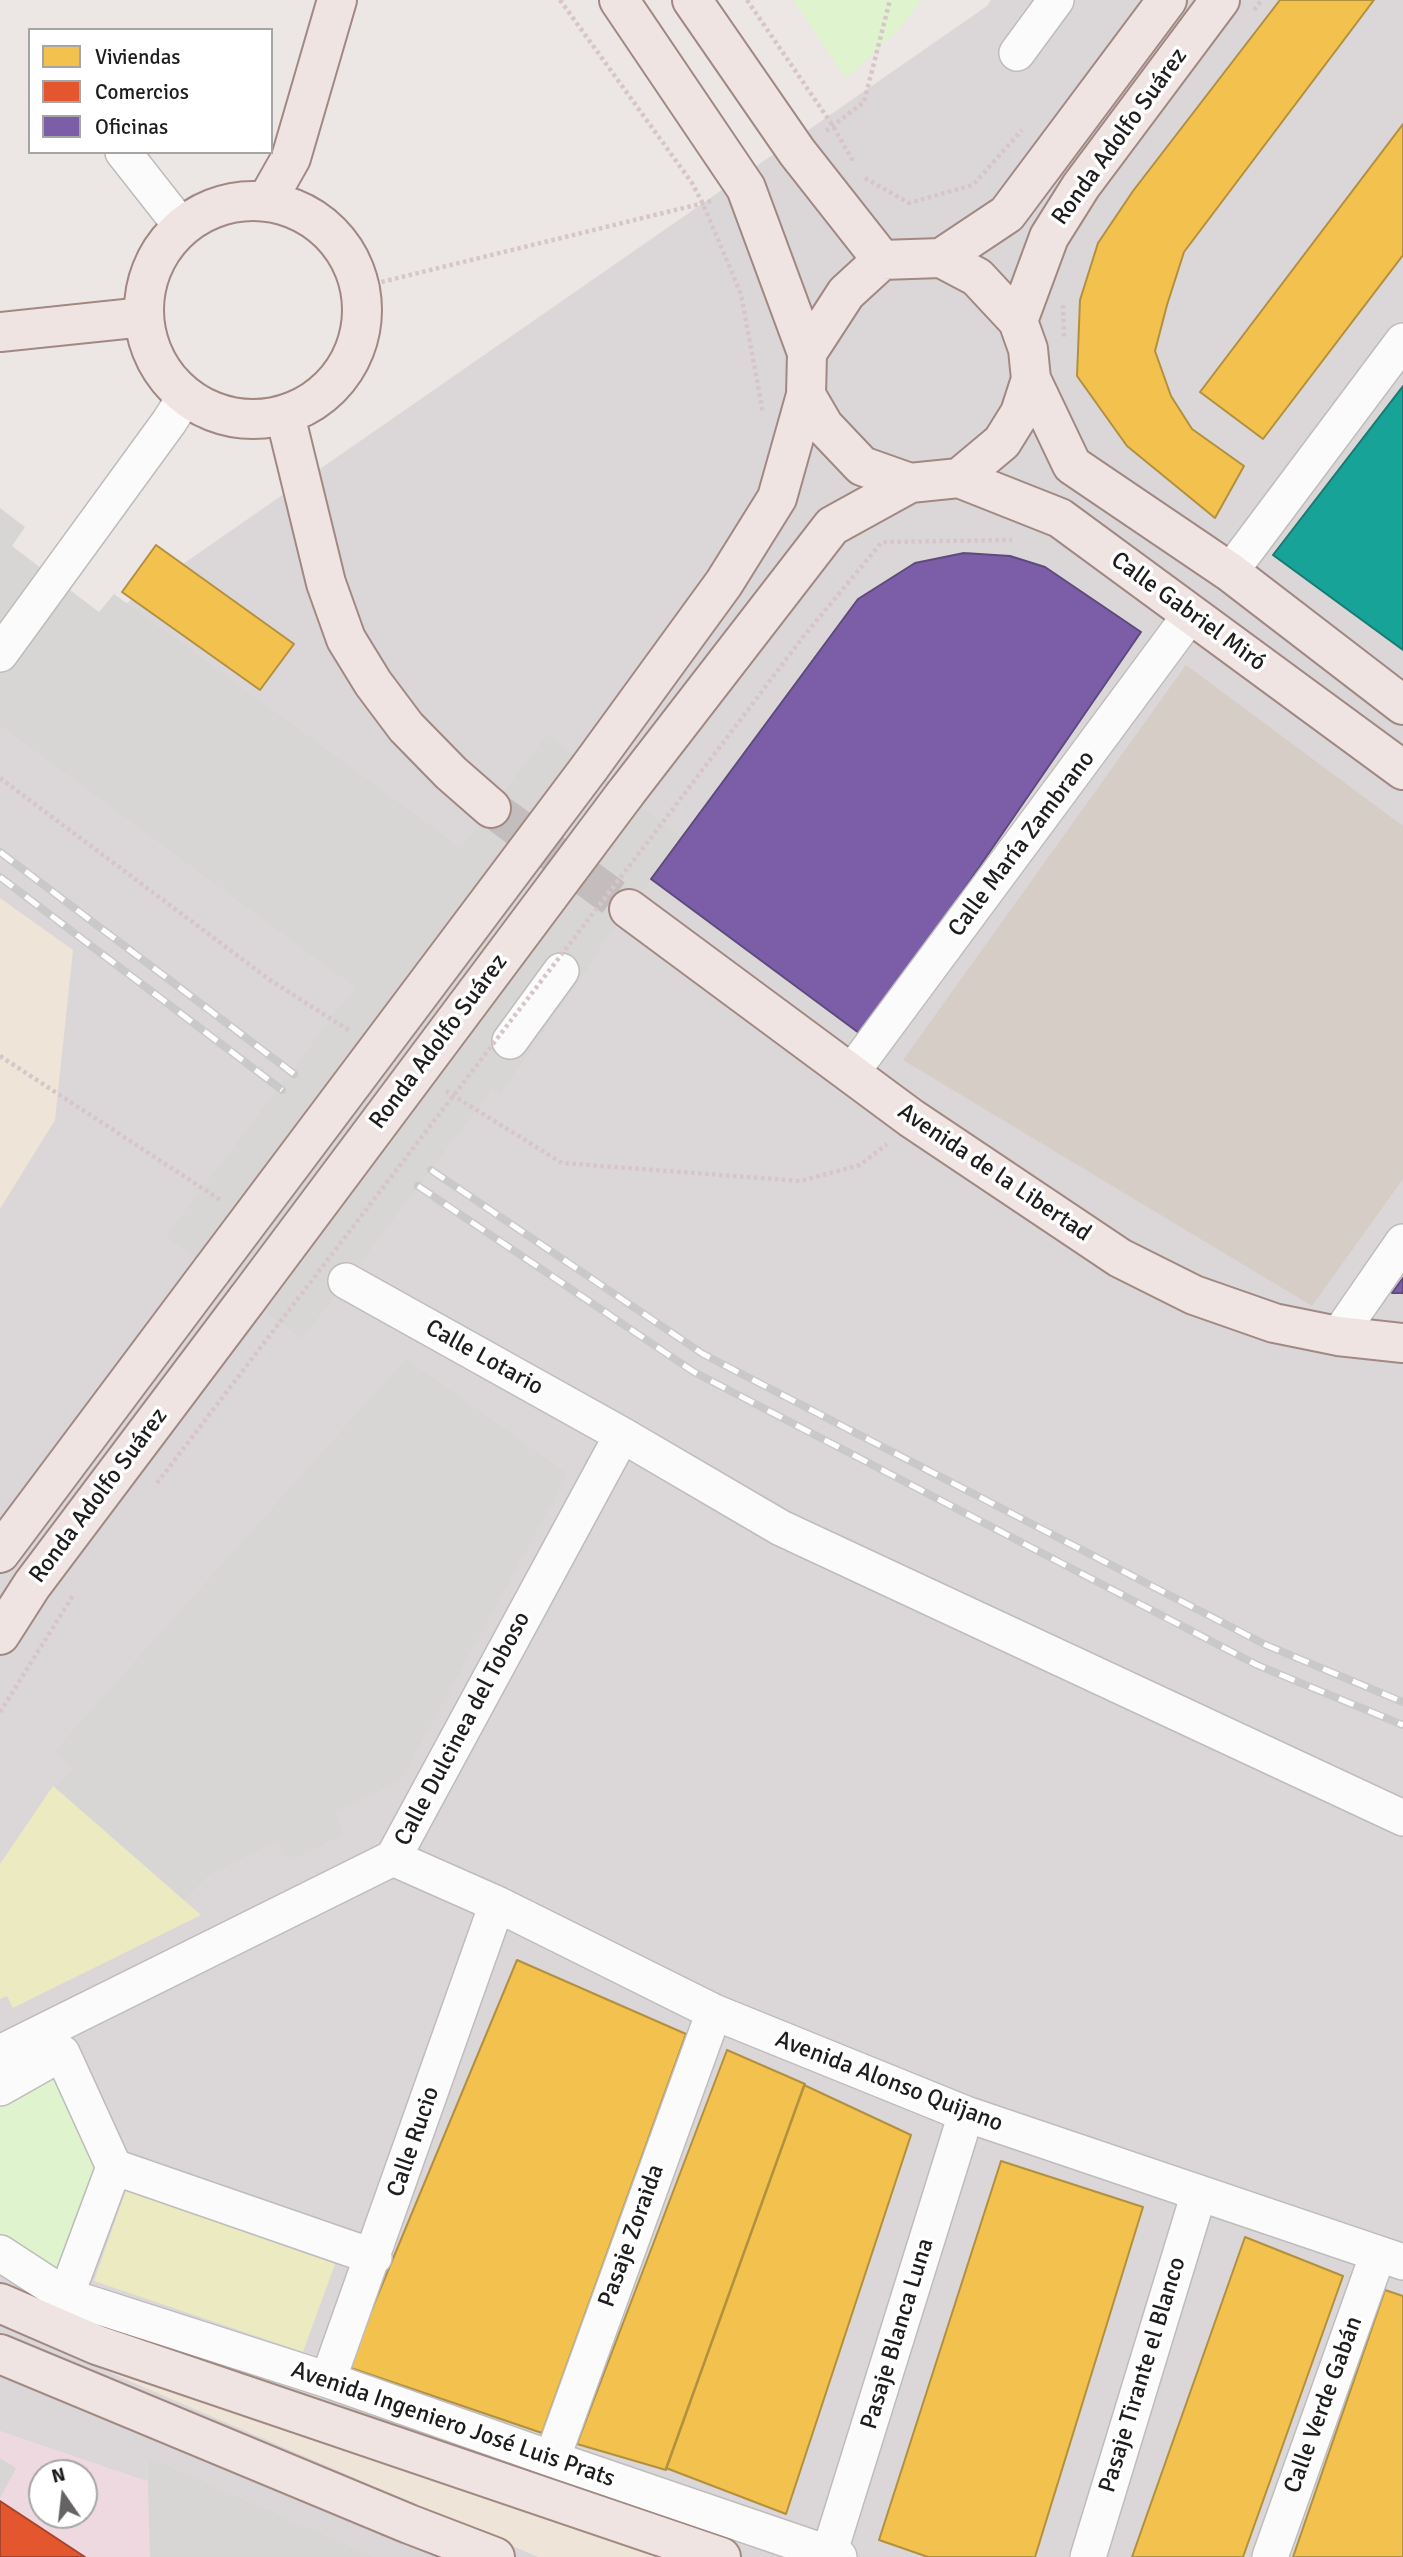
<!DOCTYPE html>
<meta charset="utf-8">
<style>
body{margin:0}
#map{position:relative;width:1403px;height:2557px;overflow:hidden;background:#ece6e5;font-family:Signika,sans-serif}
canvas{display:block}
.legend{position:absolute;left:28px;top:28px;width:245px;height:126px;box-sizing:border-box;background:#fff;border:2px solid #a5a5a5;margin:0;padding:9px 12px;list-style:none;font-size:21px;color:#1d1d1d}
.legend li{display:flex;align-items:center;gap:14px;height:35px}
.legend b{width:35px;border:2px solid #a5a5a5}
.north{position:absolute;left:28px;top:2459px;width:70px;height:70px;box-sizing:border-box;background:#fff;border:2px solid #a5a5a5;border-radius:50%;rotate:346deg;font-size:19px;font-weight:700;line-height:28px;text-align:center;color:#1d1d1d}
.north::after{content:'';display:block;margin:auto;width:24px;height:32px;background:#656363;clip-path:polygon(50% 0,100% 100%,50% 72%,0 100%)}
</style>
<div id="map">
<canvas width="1403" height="2557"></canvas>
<ul class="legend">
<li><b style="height:19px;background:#f2c14e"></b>Viviendas</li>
<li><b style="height:19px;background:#e4572e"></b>Comercios</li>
<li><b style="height:19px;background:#7b5ea7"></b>Oficinas</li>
</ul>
<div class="north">N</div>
</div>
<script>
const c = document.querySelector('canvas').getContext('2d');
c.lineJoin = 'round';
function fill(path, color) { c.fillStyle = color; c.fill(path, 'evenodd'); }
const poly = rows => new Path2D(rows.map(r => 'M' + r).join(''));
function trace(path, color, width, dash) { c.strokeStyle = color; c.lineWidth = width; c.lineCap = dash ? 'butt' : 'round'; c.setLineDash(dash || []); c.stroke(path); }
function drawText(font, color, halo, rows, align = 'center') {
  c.font = font + ' Signika,sans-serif'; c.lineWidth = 7; c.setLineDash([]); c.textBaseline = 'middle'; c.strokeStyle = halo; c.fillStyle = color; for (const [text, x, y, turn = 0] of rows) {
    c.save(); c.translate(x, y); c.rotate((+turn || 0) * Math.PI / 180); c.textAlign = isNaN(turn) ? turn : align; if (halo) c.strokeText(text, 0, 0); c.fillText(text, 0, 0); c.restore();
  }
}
const residential = poly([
 [991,0,1403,0,1403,2557,0,2557,0,691,987,6],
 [42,2473,84,2473,84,2515,42,2515]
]);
const commercial = poly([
 [0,2431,147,2481,147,2456,375,2557,0,2557],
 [42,2473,84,2473,84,2515,42,2515]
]);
const construction = poly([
 [1186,665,1403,826,1403,1179,1312,1306,903,1060]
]);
const farmland = poly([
 [0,898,73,950,55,1120,0,1209],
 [76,2358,669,2557,538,2557]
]);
const grass = poly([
 [53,1786,201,1915,13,2008,7,1996,0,1999,0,1864],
 [126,2190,335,2264,303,2352,94,2281]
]);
const park = poly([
 [793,0,921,0,900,28,846,78],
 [62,2053,114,2167,66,2296,0,2253,0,2088]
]);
const parking = poly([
 [0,508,25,527,12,546,99,612,114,594,600,950,500,1094,0,725],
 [406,1359,568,1474,400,1781,334,1813,344,1834,289,1861,278,1840,210,1874,184,1900,56,1787,74,1769,55,1751],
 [147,2456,375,2557,150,2557],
 [0,2458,16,2468,0,2498]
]);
const pier = poly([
 [547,735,683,838,302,1339,166,1236]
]);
const homes = poly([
 [1280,0,1374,0,1184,252,1167,305,1155,351,1171,396,1192,429,1244,466,1215,518,1127,446,1077,376,1080,300,1098,243,1133,191,1280,0],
 [1403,124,1403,255,1263,439,1200,392,1403,124],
 [156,545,294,644,260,690,122,592,156,545],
 [517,1960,686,2034,542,2433,348,2367,517,1960],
 [727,2050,805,2084,666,2470,577,2444,727,2050],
 [804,2085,911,2135,786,2514,666,2468,804,2085],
 [1001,2161,1143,2207,1035,2557,928,2557,879,2540,1001,2161],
 [1245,2237,1343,2276,1243,2557,1132,2557,1245,2237],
 [1385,2290,1403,2296,1403,2557,1293,2557,1385,2290]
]);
const shops = poly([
 [0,2501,85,2557,0,2557,0,2501]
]);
const offices = poly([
 [964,553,1010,556,1045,567,1141,632,863,1036,651,879,858,599,915,563,964,553],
 [1403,1278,1403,1293,1392,1293,1403,1278]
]);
const public = poly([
 [1403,386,1403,650,1273,555,1403,386]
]);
const majorTunnel = poly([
 [491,808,629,909]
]);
const path = poly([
 [560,0,692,183,703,204,741,294,763,413],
 [747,0,833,126,854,163],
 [1254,10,1262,0],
 [826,131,864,102,890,0],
 [865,178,909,203,973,185,1022,130],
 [361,287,712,201],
 [1063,305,1064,338],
 [0,778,270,980,350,1031],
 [663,822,803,637,882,542,1012,540],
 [0,1056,222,1201],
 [446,1091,562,1163,800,1181,860,1165,887,1144],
 [157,1483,280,1322],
 [0,1712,74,1594]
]);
const minor = poly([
 [1017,53,1056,0],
 [123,152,182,227],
 [1230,572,1403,341],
 [0,654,169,422,185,397],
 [510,1041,561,971],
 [851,1073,1191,614],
 [346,1281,622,1435,781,1528,1403,1818],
 [1338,1336,1403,1242],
 [393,1858,497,1904,714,2012,966,2114,1403,2262],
 [0,2053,393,1858,622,1435],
 [0,2088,62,2053,114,2167],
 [0,2253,66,2296,328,2380,552,2459,839,2557],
 [66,2296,114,2167,374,2257],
 [328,2380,497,1904],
 [552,2459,714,2012],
 [829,2554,966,2114],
 [1088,2557,1199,2193],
 [1270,2557,1378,2254]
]);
const major = poly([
 [619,0,746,188,807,353],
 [692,0,797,152,882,260],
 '144 310a109 109 0 1 1 218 0a109 109 0 1 1-218 0Z',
 [266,202,291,158,337,0],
 [941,258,977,277,1018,321,1028,349,1031,379,1020,413,1002,442,959,478,910,483,862,466,824,426,806,395,807,353,846,293,882,260,941,258],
 [941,258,1007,214,1167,0],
 [1018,321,1049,237,1081,186,1220,0],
 [0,332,144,317],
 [1031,379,1072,465,1230,572,1403,705],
 [285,415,326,583,346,639,373,683,406,727,451,773,491,808],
 [959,478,1060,518,1403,770],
 [590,767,724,583,777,498,806,395],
 [625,794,832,526,910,483],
 [629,909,911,1118,1120,1258,1194,1295,1274,1323,1338,1336,1403,1343],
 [0,1553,212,1270],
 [0,1635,32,1585,248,1298],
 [0,2303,97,2345,721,2557],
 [0,2354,409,2524,495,2557]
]);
const rail = poly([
 [0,852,294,1074],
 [0,877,282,1090],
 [431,1170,703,1354,1266,1645,1403,1702],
 [418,1186,694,1372,1257,1665,1403,1725]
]);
const pathBridge = poly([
 [280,1322,663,822]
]);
const majorBridge = poly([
 [212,1270,590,767],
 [248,1298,625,794]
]);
const streetNames = [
 ["Ronda Adolfo Suárez",1120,137,-54],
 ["Calle Gabriel Miró",1188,612,36],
 ["Calle María Zambrano",1022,844,-53],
 ["Ronda Adolfo Suárez",439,1042,-53],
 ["Avenida de la Libertad",994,1173,34],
 ["Calle Lotario",484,1358,29],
 ["Ronda Adolfo Suárez",99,1496,-53],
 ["Calle Dulcinea del Toboso",463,1729,-62],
 ["Avenida Alonso Quijano",889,2082,21],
 ["Calle Rucio",414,2142,-71],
 ["Pasaje Zoraida",632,2236,-70],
 ["Pasaje Blanca Luna",898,2334,-73],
 ["Pasaje Tirante el Blanco",1143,2375,-73],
 ["Calle Verde Gabán",1324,2405,-70],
 ["Avenida Ingeniero José Luis Prats",453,2425,19]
];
fill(residential, '#dbd7d8');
fill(commercial, '#efd9e1');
fill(construction, '#d6cec6');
fill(farmland, '#eee4d7');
fill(grass, '#ebeac1');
fill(park, '#def3ce');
fill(parking, '#d8d5d5');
fill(pier, '#d8d6d5');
fill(homes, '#f2c14e');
trace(homes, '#b2903f', 2);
fill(shops, '#e4572e');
trace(shops, '#a84629', 2);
fill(offices, '#7b5ea7');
trace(offices, '#5f4a7e', 2);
fill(public, '#17a398');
trace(public, '#197b73', 2);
trace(majorTunnel, '#c3bebd', 38, [38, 19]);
trace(minor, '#bfbcbc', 38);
trace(major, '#a28882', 42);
trace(path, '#d7c5ca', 4.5, [3.5, 3.5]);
trace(minor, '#fcfbfb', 35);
trace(major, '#f0e4e3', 38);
trace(rail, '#cac9c9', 8);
trace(rail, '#fff', 5, [16]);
trace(majorBridge, '#a28882', 42, []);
trace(pathBridge, '#d7c5ca', 4.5, [3.5, 3.5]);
trace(majorBridge, '#f0e4e3', 38);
drawText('24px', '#1d1d1d', '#fff', streetNames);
</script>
